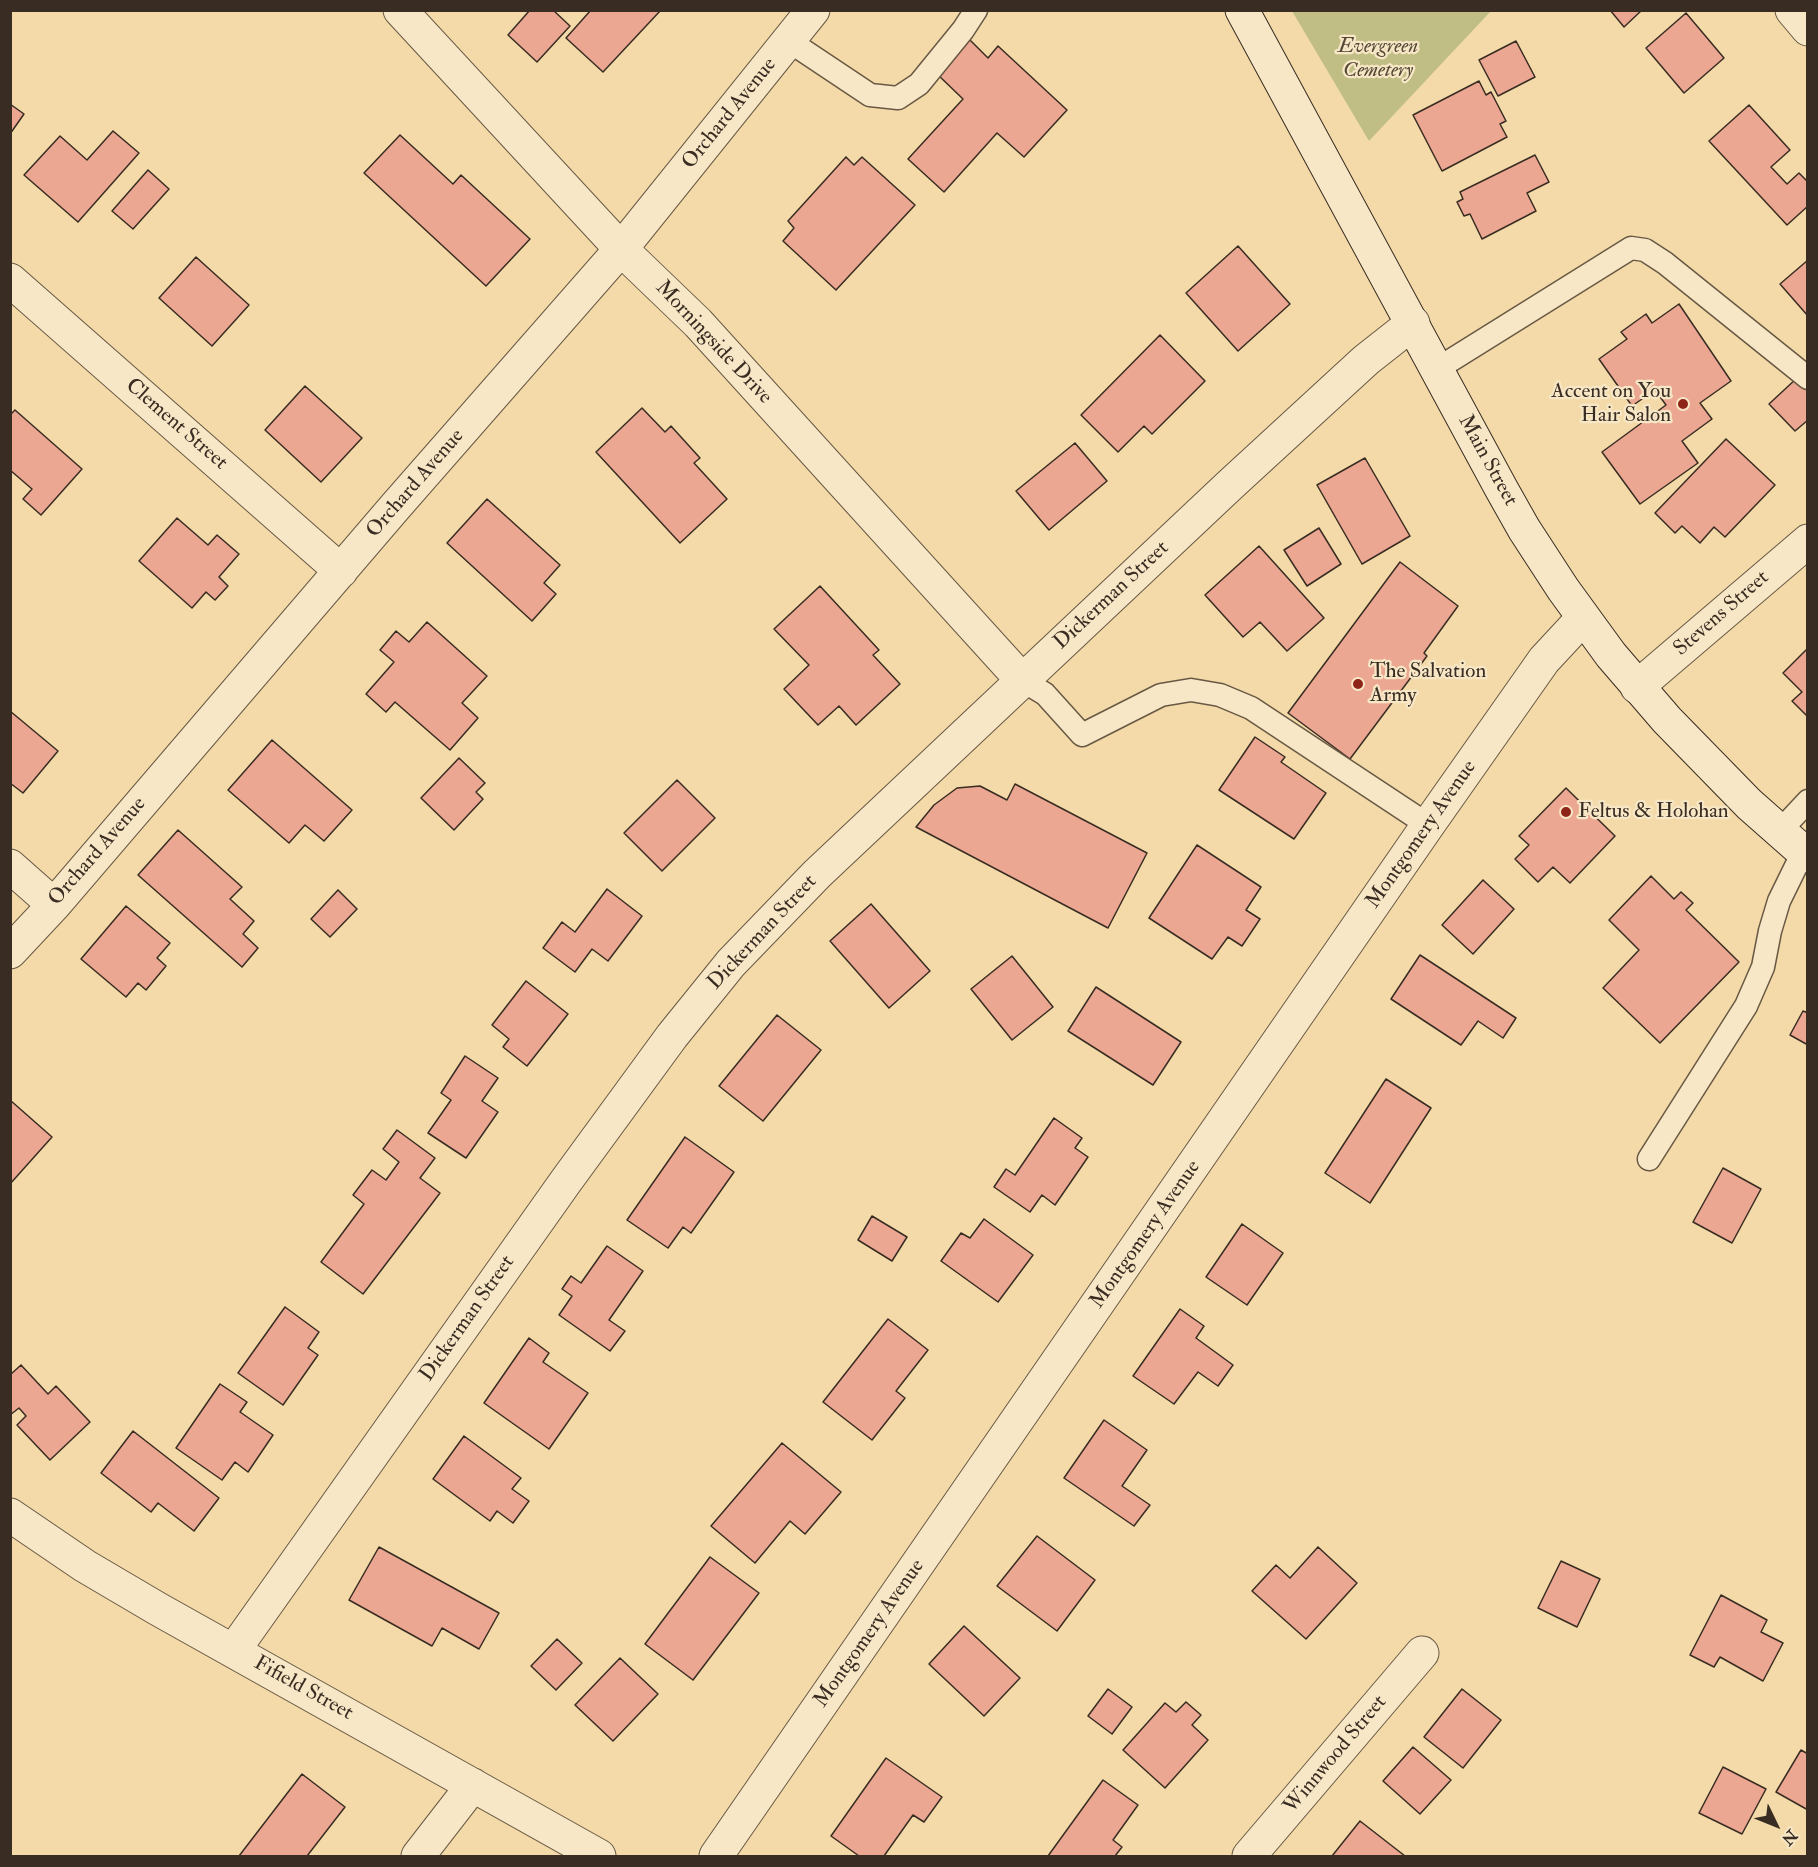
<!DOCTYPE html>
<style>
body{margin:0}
#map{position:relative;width:1818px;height:1867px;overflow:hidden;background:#f3daa8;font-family:"IM FELL Double Pica",serif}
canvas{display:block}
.frame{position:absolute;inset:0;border:12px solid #392c22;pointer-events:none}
.north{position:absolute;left:1746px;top:1795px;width:60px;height:60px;-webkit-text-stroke:4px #f7e7c6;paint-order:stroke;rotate:133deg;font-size:16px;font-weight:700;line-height:24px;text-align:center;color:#392c22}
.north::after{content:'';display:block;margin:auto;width:21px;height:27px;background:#392c22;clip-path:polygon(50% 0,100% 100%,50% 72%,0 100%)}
</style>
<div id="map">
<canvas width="1818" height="1867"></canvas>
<div class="frame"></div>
<div class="north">N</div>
</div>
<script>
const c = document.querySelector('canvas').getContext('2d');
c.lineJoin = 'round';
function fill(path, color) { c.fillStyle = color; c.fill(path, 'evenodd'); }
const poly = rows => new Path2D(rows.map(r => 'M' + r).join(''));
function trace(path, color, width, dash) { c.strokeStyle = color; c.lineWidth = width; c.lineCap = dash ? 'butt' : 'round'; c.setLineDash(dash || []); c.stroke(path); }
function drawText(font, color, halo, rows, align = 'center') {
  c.font = font + ' "IM FELL Double Pica",serif'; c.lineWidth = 4.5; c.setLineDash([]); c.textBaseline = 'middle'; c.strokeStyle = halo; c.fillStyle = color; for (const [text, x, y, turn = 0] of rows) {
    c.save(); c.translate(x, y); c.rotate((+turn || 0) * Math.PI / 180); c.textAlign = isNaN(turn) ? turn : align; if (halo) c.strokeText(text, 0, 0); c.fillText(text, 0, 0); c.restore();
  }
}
const green = poly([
 [1292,11,1491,11,1369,141]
]);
const building = poly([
 [530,10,553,10,570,26,537,62,508,35,530,10],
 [591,10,661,10,603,72,566,38,591,10],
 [1610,10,1642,10,1624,27,1610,10],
 [1686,13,1724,58,1684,93,1646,48,1686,13],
 [969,39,988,58,998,46,1067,110,1024,157,997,133,944,192,908,159,963,99,937,74,969,39],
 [1516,41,1535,77,1498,96,1479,60,1516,41],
 [1479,81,1486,95,1491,92,1506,121,1500,124,1507,137,1442,171,1413,115,1479,81],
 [10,104,24,114,10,134,10,104],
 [1749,105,1790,150,1771,167,1787,184,1799,173,1808,182,1808,206,1787,225,1709,141,1749,105],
 [113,131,139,153,78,222,24,175,60,136,87,160,113,131],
 [400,135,453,184,461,175,530,239,486,286,364,173,400,135],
 [1535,155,1549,182,1527,193,1536,211,1482,239,1470,214,1464,216,1457,202,1463,199,1460,192,1535,155],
 [846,157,854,165,862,157,915,205,836,290,783,241,794,228,788,221,846,157],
 [148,170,169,189,133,229,112,211,148,170],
 [1238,246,1290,304,1238,351,1186,293,1238,246],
 [196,257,249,305,212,346,159,298,196,257],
 [1808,260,1808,316,1780,284,1808,260],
 [1679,304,1731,381,1700,403,1712,419,1682,441,1698,463,1640,504,1602,452,1666,405,1655,390,1632,406,1599,359,1627,339,1621,332,1646,314,1652,323,1679,304],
 [1160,335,1205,381,1152,434,1144,426,1118,452,1081,415,1160,335],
 [1797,378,1808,389,1808,420,1795,431,1769,404,1797,378],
 [305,386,362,438,321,482,265,430,305,386],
 [642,408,665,432,671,426,700,458,694,463,727,499,680,543,596,452,642,408],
 [15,410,82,469,41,515,23,499,32,489,10,470,10,415,15,410],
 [1726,439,1775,485,1725,537,1714,527,1700,543,1682,526,1675,533,1655,513,1726,439],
 [1075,443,1107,481,1049,530,1016,491,1075,443],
 [1365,458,1410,536,1362,564,1317,485,1365,458],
 [487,499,560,565,544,583,556,594,532,621,447,543,487,499],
 [177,518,208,545,217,535,239,554,219,577,228,586,215,600,206,592,192,608,139,561,177,518],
 [1319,528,1341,564,1307,586,1284,550,1319,528],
 [1259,546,1324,618,1287,651,1260,622,1243,637,1205,595,1259,546],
 [1400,562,1458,606,1424,653,1427,656,1350,759,1288,713,1400,562],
 [820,586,879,650,873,655,900,684,856,725,839,706,818,725,784,689,809,665,774,629,820,586],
 [427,622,487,676,462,703,478,718,450,750,395,702,386,712,366,694,394,662,380,650,396,631,409,642,427,622],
 [1808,648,1808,717,1792,701,1802,692,1783,673,1808,648],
 [10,711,58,751,23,793,10,783,10,711],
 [1255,737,1285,757,1281,762,1326,793,1294,839,1219,790,1255,737],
 [272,740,352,810,324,841,305,825,289,843,228,790,272,740],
 [459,758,485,783,476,792,483,799,454,830,421,798,459,758],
 [677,780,715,818,662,871,624,833,677,780],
 [1015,784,1147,853,1108,928,916,827,934,805,957,788,980,786,1007,800,1015,784],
 [1566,788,1615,836,1570,883,1553,867,1538,882,1515,859,1529,845,1519,836,1566,788],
 [178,830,242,887,230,899,254,921,243,934,258,948,242,967,138,875,178,830],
 [1197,845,1261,887,1246,910,1260,919,1242,946,1228,937,1212,959,1149,918,1197,845],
 [1651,876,1674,899,1681,892,1693,903,1686,910,1739,962,1660,1043,1603,988,1639,950,1609,920,1651,876],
 [1483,880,1514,909,1473,954,1442,925,1483,880],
 [607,889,642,916,608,961,592,949,575,972,543,948,562,922,575,932,607,889],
 [338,890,357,909,330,937,311,919,338,890],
 [871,904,930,971,889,1008,830,941,871,904],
 [126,906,170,943,157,958,166,966,146,990,138,983,126,997,81,959,126,906],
 [1420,955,1516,1018,1503,1038,1478,1021,1461,1045,1391,999,1420,955],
 [1012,956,1053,1007,1012,1040,971,989,1012,956],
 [526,981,568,1014,527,1066,503,1047,509,1039,492,1025,526,981],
 [1096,987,1181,1042,1153,1085,1068,1031,1096,987],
 [1803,1011,1808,1013,1808,1045,1790,1035,1803,1011],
 [777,1015,821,1050,763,1121,719,1086,777,1015],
 [465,1056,498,1078,482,1101,498,1112,466,1158,428,1133,451,1100,441,1093,465,1056],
 [1386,1079,1431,1108,1370,1203,1325,1173,1386,1079],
 [10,1100,52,1137,10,1184,10,1100],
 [1054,1118,1082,1138,1075,1148,1088,1157,1055,1205,1042,1195,1030,1212,994,1187,1006,1169,1015,1175,1054,1118],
 [397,1130,435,1158,420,1178,440,1193,363,1294,321,1262,364,1204,353,1195,372,1170,386,1180,399,1162,383,1149,397,1130],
 [685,1137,734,1172,691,1233,683,1227,668,1248,627,1220,685,1137],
 [1723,1168,1761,1189,1732,1243,1693,1222,1723,1168],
 [872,1216,907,1237,892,1261,858,1240,872,1216],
 [984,1219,1033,1255,998,1302,941,1261,961,1233,970,1238,984,1219],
 [1242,1224,1283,1253,1247,1305,1206,1277,1242,1224],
 [607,1246,643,1271,609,1320,625,1331,610,1351,559,1315,572,1296,562,1289,571,1276,581,1283,607,1246],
 [285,1307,319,1332,308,1348,318,1355,283,1405,238,1373,285,1307],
 [1180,1309,1204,1326,1196,1338,1233,1365,1218,1386,1198,1372,1174,1404,1133,1376,1180,1309],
 [888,1319,928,1350,896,1391,905,1398,872,1440,823,1402,888,1319],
 [529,1338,549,1353,543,1362,588,1393,549,1449,484,1403,529,1338],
 [21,1365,48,1394,56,1386,90,1422,50,1460,17,1425,26,1416,19,1408,10,1415,10,1375,21,1365],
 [220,1384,247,1402,240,1412,273,1435,248,1472,235,1462,222,1480,176,1448,220,1384],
 [1104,1420,1147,1450,1122,1486,1150,1505,1134,1526,1064,1478,1104,1420],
 [133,1431,219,1498,194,1531,158,1503,151,1512,101,1473,133,1431],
 [464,1436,521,1478,512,1489,529,1501,513,1523,497,1511,490,1521,433,1479,464,1436],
 [782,1443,841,1492,805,1534,790,1521,755,1563,711,1526,782,1443],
 [1037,1536,1095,1580,1057,1631,997,1586,1037,1536],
 [379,1547,499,1613,479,1649,442,1628,432,1646,349,1600,379,1547],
 [1318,1547,1357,1583,1306,1639,1252,1591,1276,1565,1290,1578,1318,1547],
 [710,1557,759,1593,693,1680,645,1644,710,1557],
 [1561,1561,1600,1579,1577,1627,1538,1608,1561,1561],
 [1721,1595,1767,1620,1761,1632,1783,1643,1763,1681,1720,1657,1714,1667,1690,1655,1721,1595],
 [964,1626,1020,1678,984,1716,929,1664,964,1626],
 [557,1639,582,1663,556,1690,531,1666,557,1639],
 [620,1658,658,1694,613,1741,575,1705,620,1658],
 [1108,1689,1132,1707,1112,1734,1088,1716,1108,1689],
 [1462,1689,1501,1720,1463,1768,1424,1737,1462,1689],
 [1186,1702,1201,1715,1192,1725,1208,1740,1165,1788,1123,1750,1165,1703,1176,1712,1186,1702],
 [1413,1747,1451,1780,1420,1814,1383,1781,1413,1747],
 [1801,1750,1808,1754,1808,1810,1776,1792,1801,1750],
 [886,1758,942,1797,924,1822,913,1815,884,1856,859,1856,831,1836,886,1758],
 [1723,1767,1766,1789,1742,1834,1699,1813,1723,1767],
 [302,1774,345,1807,307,1856,239,1856,302,1774],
 [1103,1780,1138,1805,1113,1840,1122,1847,1115,1856,1048,1856,1103,1780],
 [1360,1821,1405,1856,1332,1856,1360,1821]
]);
const service = poly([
 [789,41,870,95,898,98,919,84,963,30,976,10],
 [1437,369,1631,248,1645,250,1665,263,1808,378],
 [1022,680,1045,694,1082,735,1161,695,1191,690,1220,695,1251,708,1428,825],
 [1779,832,1808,801],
 [1649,1159,1746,1006,1763,967,1770,931,1779,901,1803,852]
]);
const minor = poly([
 [400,10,621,249,698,323,1022,680],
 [1792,10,1808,29],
 [10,280,341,571],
 [1637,687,1808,541],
 [10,866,54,905],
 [10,952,54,905,395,507,621,249,813,10],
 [10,1515,85,1566,158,1609,599,1856],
 [234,1650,566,1181,672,1036,731,963,817,874,1230,485,1366,360,1413,323],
 [418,1856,473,1785],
 [716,1856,1428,825,1544,660,1583,618],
 [1249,1856,1422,1653]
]);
const secondary = poly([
 [1242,10,1502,490,1524,529,1563,589,1611,655,1667,720,1749,804,1808,856]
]);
const markers = [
 [1683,404,6,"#8f2418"],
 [1358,684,6,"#8f2418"],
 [1566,812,6,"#8f2418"]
];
const parkNames = [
 ["Evergreen",1378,47],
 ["Cemetery",1378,71]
];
const streetNames = [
 ["Orchard Avenue",730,114,-51],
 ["Morningside Drive",713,343,47],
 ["Clement Street",176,425,41],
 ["Main Street",1487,461,61],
 ["Orchard Avenue",416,484,-49],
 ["Dickerman Street",1112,596,-43],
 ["Stevens Street",1722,614,-41],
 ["Montgomery Avenue",1422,835,-55],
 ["Orchard Avenue",98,852,-49],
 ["Dickerman Street",763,933,-47],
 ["Montgomery Avenue",1146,1235,-55],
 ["Dickerman Street",468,1319,-55],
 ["Montgomery Avenue",870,1634,-55],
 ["Fifield Street",303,1689,29],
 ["Winnwood Street",1336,1755,-50]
];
const poiNames = [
 ["Accent on You",1671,392,"right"],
 ["Hair Salon",1671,416,"right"],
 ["The Salvation",1370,672],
 ["Army",1370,696],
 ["Feltus & Holohan",1578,812]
];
fill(green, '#c0be84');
fill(building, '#eba792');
trace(building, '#392c22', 1.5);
trace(service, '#685844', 25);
trace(minor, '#685844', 35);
trace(secondary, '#392c22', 35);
trace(service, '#f7e7c6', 22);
trace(minor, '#f7e7c6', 33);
trace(secondary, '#f7e7c6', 33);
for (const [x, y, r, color] of markers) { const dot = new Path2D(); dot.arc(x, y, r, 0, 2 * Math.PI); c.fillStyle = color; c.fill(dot); trace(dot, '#f7e7c6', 2); }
drawText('italic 21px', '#544936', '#f7e7c6', parkNames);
drawText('21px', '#392c22', '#f7e7c6', streetNames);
drawText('21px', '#392c22', '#f7e7c6', poiNames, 'left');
</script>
